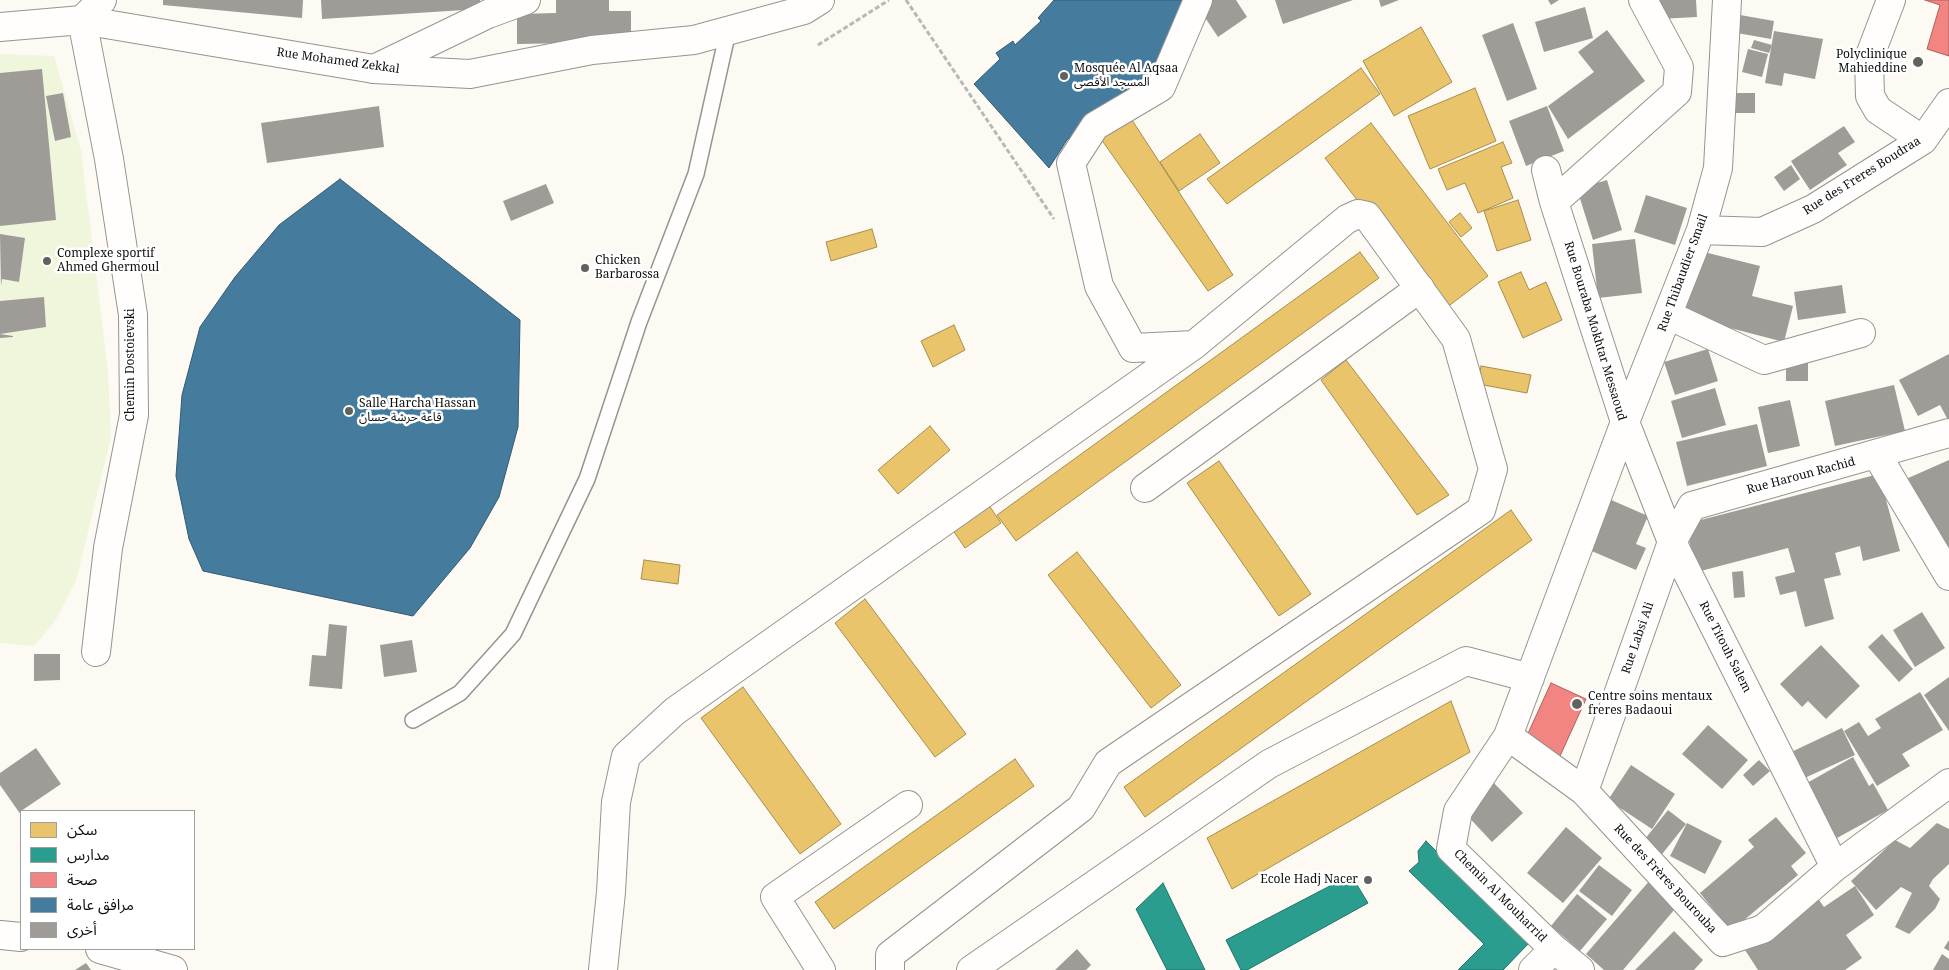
<!DOCTYPE html>
<meta charset="utf-8">
<style>
body{margin:0}
#map{position:relative;width:1949px;height:970px;overflow:hidden;background:#fcfaf2;font-family:"Noto Serif","Noto Sans Arabic",serif}
canvas{display:block}
.legend{position:absolute;left:20px;top:810px;width:175px;height:140px;box-sizing:border-box;background:#fff;border:1px solid #9f9f9f;margin:0;padding:6px 9px;list-style:none;font-size:15px;color:#0e0e0e}
.legend li{display:flex;align-items:center;gap:10px;height:25px}
.legend b{width:25px;border:1px solid #9f9f9f}
</style>
<div id="map">
<canvas width="1949" height="970"></canvas>
<ul class="legend">
<li><b style="height:14px;background:#e9c46a"></b>سكن</li>
<li><b style="height:14px;background:#2a9d8f"></b>مدارس</li>
<li><b style="height:14px;background:#f28482"></b>صحة</li>
<li><b style="height:14px;background:#457b9d"></b>مرافق عامة</li>
<li><b style="height:14px;background:#9f9c98"></b>أخرى</li>
</ul>
</div>
<script>
const c = document.querySelector('canvas').getContext('2d');
c.lineJoin = 'round';
function fill(path, color) { c.fillStyle = color; c.fill(path, 'evenodd'); }
const poly = rows => new Path2D(rows.map(r => 'M' + r).join(''));
function trace(path, color, width, dash) { c.strokeStyle = color; c.lineWidth = width; c.lineCap = dash ? 'butt' : 'round'; c.setLineDash(dash || []); c.stroke(path); }
function drawText(font, color, halo, rows, align = 'center') {
  c.font = font + ' "Noto Serif","Noto Sans Arabic",serif'; c.lineWidth = 5; c.setLineDash([]); c.textBaseline = 'middle'; c.strokeStyle = halo; c.fillStyle = color; for (const [text, x, y, turn = 0] of rows) {
    c.save(); c.translate(x, y); c.rotate((+turn || 0) * Math.PI / 180); c.textAlign = isNaN(turn) ? turn : align; if (halo) c.strokeText(text, 0, 0); c.fillText(text, 0, 0); c.restore();
  }
}
const pitch = poly([
 [0,54,54,56,81,151,108,371,111,437,76,581,55,621,34,646,0,643]
]);
const homes = poly([
 [1421,27,1452,82,1394,116,1363,61,1421,27],
 [1361,68,1380,94,1227,204,1207,179,1361,68],
 [1475,88,1496,141,1430,169,1408,116,1475,88],
 [1130,117,1233,275,1208,291,1101,139,1130,117],
 [1371,123,1488,276,1442,311,1325,158,1371,123],
 [1200,134,1220,163,1179,191,1160,162,1200,134],
 [1503,142,1512,163,1501,167,1513,198,1478,213,1465,183,1447,190,1438,169,1503,142],
 [1518,200,1531,240,1497,251,1484,211,1518,200],
 [1460,213,1472,228,1461,237,1449,222,1460,213],
 [872,229,877,247,831,261,826,242,872,229],
 [1360,252,1379,278,1016,541,997,515,1360,252],
 [1521,272,1529,290,1546,282,1562,320,1523,338,1498,282,1521,272],
 [954,325,965,350,933,367,921,341,954,325],
 [1346,360,1449,495,1417,515,1321,380,1346,360],
 [1481,366,1531,375,1527,393,1478,384,1481,366],
 [930,426,950,450,898,494,878,470,930,426],
 [1219,461,1311,594,1279,616,1187,483,1219,461],
 [984,498,1001,523,965,548,948,523,984,498],
 [1511,510,1532,540,1145,817,1124,787,1511,510],
 [1077,552,1181,685,1151,708,1048,575,1077,552],
 [644,560,680,565,678,584,641,579,644,560],
 [865,599,966,734,935,757,835,623,865,599],
 [743,687,841,824,800,854,701,718,743,687],
 [1451,701,1470,752,1232,889,1207,838,1451,701],
 [1015,759,1034,786,834,929,815,902,1015,759]
]);
const schools = poly([
 [1426,841,1529,943,1503,970,1458,970,1484,944,1409,871,1419,862,1418,851,1426,841],
 [1351,875,1368,903,1247,970,1241,970,1226,940,1351,875],
 [1163,883,1205,970,1167,970,1136,909,1163,883]
]);
const health = poly([
 [1925,0,1949,0,1949,56,1927,49,1940,5,1925,0],
 [1551,683,1586,699,1560,756,1525,740,1551,683]
]);
const public = poly([
 [1054,0,1191,0,1157,68,1094,113,1067,140,1049,168,974,84,1000,59,996,53,1013,41,1015,45,1041,21,1038,18,1054,0],
 [340,179,520,320,518,427,499,497,470,548,413,616,203,571,189,539,176,476,182,395,200,327,235,277,279,225,340,179]
]);
const building = poly([
 [163,0,303,0,302,18,163,5],
 [321,0,480,0,480,9,322,19],
 [556,0,609,0,609,11,631,11,631,42,517,44,517,14,556,13],
 [1203,0,1236,0,1247,17,1218,37,1196,4],
 [1275,0,1353,0,1283,24],
 [1379,0,1399,0,1381,7],
 [1548,0,1559,0,1551,5],
 [1659,0,1696,0,1697,17,1659,19],
 [1585,7,1593,38,1544,52,1535,22],
 [1740,15,1774,21,1771,39,1737,33],
 [1513,23,1537,89,1507,101,1482,35],
 [1607,30,1645,81,1568,139,1548,106,1594,72,1578,52],
 [1774,31,1823,39,1815,79,1784,73,1782,86,1765,83],
 [1754,40,1772,45,1769,53,1751,48],
 [1748,49,1768,54,1762,77,1742,72],
 [42,69,56,220,0,226,0,73],
 [63,93,71,137,55,141,46,96],
 [1729,93,1755,93,1755,113,1729,113],
 [379,106,384,147,267,163,261,123],
 [1547,106,1564,151,1526,166,1509,121],
 [1844,126,1855,142,1838,153,1847,165,1810,190,1791,161],
 [1791,165,1800,179,1784,191,1774,177],
 [1607,180,1622,230,1593,240,1577,189],
 [546,184,554,203,511,221,503,201],
 [1646,195,1687,208,1675,245,1634,232],
 [0,234,25,238,19,282,2,279,1,286],
 [1635,239,1642,293,1598,298,1592,244],
 [1696,250,1760,266,1752,296,1793,306,1784,342,1680,315],
 [1842,285,1846,313,1798,320,1794,292],
 [44,297,46,327,0,334,0,301],
 [0,334,13,336,13,337,0,338],
 [1708,349,1718,381,1675,395,1664,362],
 [1949,354,1949,422,1940,405,1918,416,1899,380],
 [1786,363,1808,363,1808,381,1786,381],
 [1894,385,1905,431,1835,446,1825,401],
 [1715,388,1726,425,1682,438,1671,401],
 [1790,400,1800,446,1768,453,1758,407],
 [1757,424,1767,466,1687,486,1676,442],
 [1949,460,1949,555,1906,479],
 [1879,474,1900,551,1863,561,1860,546,1835,553,1841,575,1824,579,1834,619,1805,627,1796,591,1780,595,1775,577,1795,572,1788,548,1697,572,1685,524],
 [1609,499,1648,516,1636,544,1646,548,1636,570,1587,549],
 [1743,571,1745,597,1734,598,1732,572],
 [1922,612,1945,648,1915,667,1893,630],
 [329,624,347,626,342,689,309,686,312,655,326,656],
 [1882,634,1913,669,1899,682,1868,647],
 [412,640,417,672,384,677,380,645],
 [1821,645,1860,686,1826,719,1808,701,1802,707,1780,684],
 [34,654,60,654,60,680,34,681],
 [1949,677,1949,731,1924,695],
 [1920,692,1943,730,1902,754,1910,766,1877,786,1844,731,1859,722,1868,736,1881,728,1875,719],
 [1708,725,1748,760,1722,789,1682,754],
 [1842,728,1855,755,1798,781,1785,755],
 [36,748,61,784,21,811,21,815,0,785,0,773],
 [1853,757,1869,786,1873,783,1888,810,1837,838,1807,783],
 [1759,760,1770,771,1753,786,1743,775],
 [1631,765,1675,794,1652,829,1608,800],
 [1492,781,1523,813,1492,842,1462,810],
 [1668,810,1686,824,1659,858,1641,844],
 [1776,817,1806,853,1791,866,1798,875,1731,931,1700,893,1754,847,1748,840],
 [1687,823,1722,841,1705,874,1670,856],
 [1937,823,1949,829,1949,864,1933,879,1929,886,1940,899,1935,909,1909,934,1895,927,1912,893,1901,887,1876,910,1851,881,1895,840,1910,848],
 [1566,827,1602,858,1563,903,1527,873],
 [1599,865,1632,890,1612,916,1579,891],
 [1651,879,1680,903,1623,970,1604,970,1586,954],
 [1855,886,1874,915,1846,935,1862,958,1845,970,1758,970,1745,950,1819,900,1824,907],
 [1577,894,1607,919,1580,951,1551,926],
 [1674,931,1703,960,1694,970,1635,970],
 [1949,940,1949,951,1944,948],
 [1077,949,1091,965,1086,970,1055,970],
 [1942,954,1949,959,1949,970,1933,970],
 [86,963,91,970,75,970]
]);
const path = poly([
 [906,0,1054,219],
 [818,45,889,0]
]);
const service = poly([
 [413,720,460,693,513,634,587,479,639,322,696,174,728,31]
]);
const minor = poly([
 [1727,0,1718,168,1701,230,1625,422,1672,542,1835,867],
 [1891,0,1869,58,1870,96,1878,110,1923,140],
 [374,69,488,14,526,0],
 [1546,170,1554,202],
 [1701,230,1762,232,1813,209,1923,140,1949,103],
 [1668,315,1764,360,1861,333],
 [1877,455,1949,576],
 [1145,488,1420,288],
 [96,652,108,548,134,415,133,315,109,159,82,20,102,0],
 [1508,736,1584,791,1723,942,1763,929,1835,867,1949,783],
 [1584,791,1672,542,1692,506,1949,433],
 [0,935,21,937],
 [100,949,173,970],
 [603,970,611,892,616,802,626,756,675,711,1194,345],
 [821,970,775,897,908,805],
 [890,970,890,955,1081,808,1108,763,1481,510,1493,469,1456,339,1367,216,1358,214,1347,219,1194,345,1133,348,1099,286,1071,163,1095,126,1161,87,1198,0],
 [971,970,1269,764,1466,661,1530,678],
 [1533,970,1554,949],
 [1580,970,1554,949,1451,849,1458,811,1508,736,1625,422,1554,202,1677,92,1679,67,1643,0]
]);
const tertiary = poly([
 [0,27,82,20,374,69,470,74,592,50,694,40,804,10,820,0]
]);
const markers = [
 [1918,62,6,"#61615e"],
 [1064,76,5,"#61615e"],
 [47,261,5,"#61615e"],
 [585,268,5,"#61615e"],
 [349,411,5,"#61615e"],
 [1577,704,6,"#61615e"],
 [1368,880,5,"#61615e"]
];
const poiNames = [
 ["Polyclinique",1907,55,"right"],
 ["Mahieddine",1907,69,"right"],
 ["Mosquée Al Aqsaa",1074,69],
 ["المسجد الأقصى",1074,83],
 ["Complexe sportif",57,254],
 ["Ahmed Ghermoul",57,268],
 ["Chicken",595,261],
 ["Barbarossa",595,275],
 ["Salle Harcha Hassan",359,404],
 ["قاعة حرشة حسان",359,418],
 ["Centre soins mentaux",1588,697],
 ["freres Badaoui",1588,711],
 ["Ecole Hadj Nacer",1358,880,"right"]
];
const streetNames = [
 ["Rue Mohamed Zekkal",338,61,8],
 ["Rue des Freres Boudraa",1862,176,-32],
 ["Rue Thibaudier Smail",1683,273,-70],
 ["Rue Bouraba Mokhtar Messaoud",1595,331,73],
 ["Chemin Dostoievski",131,365,-90],
 ["Rue Haroun Rachid",1801,476,-15],
 ["Rue Labsi Ali",1638,638,-71],
 ["Rue Titouh Salem",1725,647,63],
 ["Rue des Frères Bourouba",1665,879,47],
 ["Chemin Al Mouharrid",1500,896,45]
];
fill(pitch, '#eff6db');
fill(homes, '#e9c46a');
trace(homes, '#a78d4e', 1);
fill(schools, '#2a9d8f');
trace(schools, '#227268', 1);
fill(health, '#f28482');
trace(health, '#ae615f', 1);
fill(public, '#457b9d');
trace(public, '#345a72', 1);
fill(building, '#9f9c98');
trace(service, '#959491', 18);
trace(minor, '#959491', 30);
trace(tertiary, '#959491', 30);
trace(path, '#b8b8b6', 3, [5, 2.5]);
trace(service, '#fffefd', 15);
trace(minor, '#fffefd', 28);
trace(tertiary, '#fffefd', 28);
for (const [x, y, r, color] of markers) { const dot = new Path2D(); dot.arc(x, y, r, 0, 2 * Math.PI); c.fillStyle = color; c.fill(dot); trace(dot, '#fff', 2); }
drawText('12px', '#0e0e0e', '#fff', poiNames, 'left');
drawText('12px', '#0e0e0e', '#fff', streetNames);
</script>
